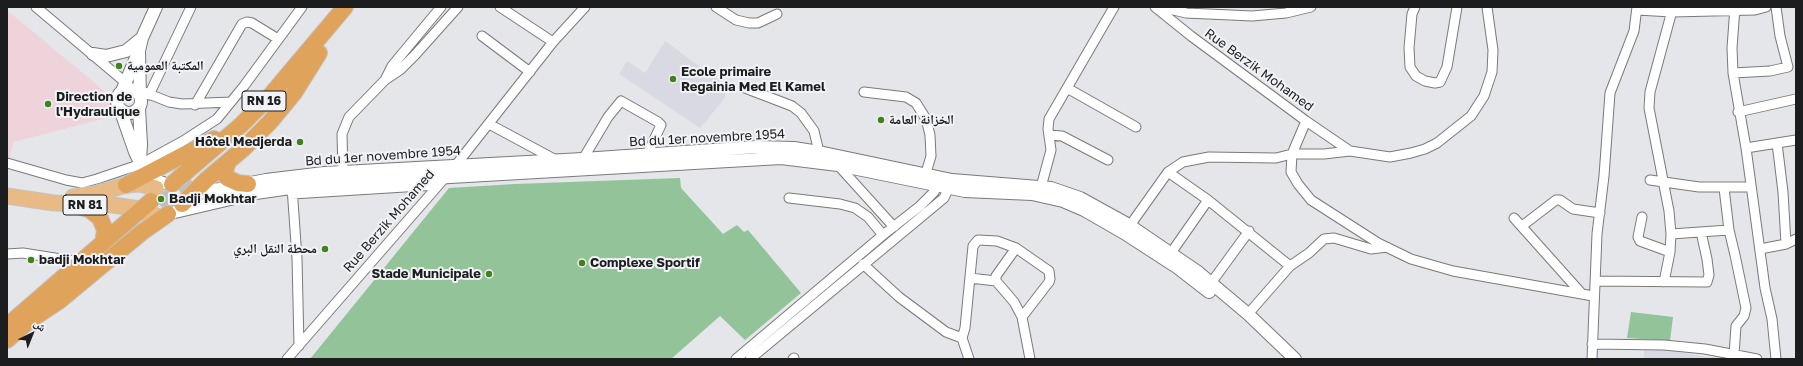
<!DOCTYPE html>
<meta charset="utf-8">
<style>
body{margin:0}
#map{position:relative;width:1803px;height:366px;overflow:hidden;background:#e5e6e9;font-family:"Golos Text","Noto Naskh Arabic",sans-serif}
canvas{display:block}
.frame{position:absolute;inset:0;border:8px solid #1c1d1e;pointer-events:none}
.north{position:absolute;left:12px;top:314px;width:40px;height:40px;-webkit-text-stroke:3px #f2f3f6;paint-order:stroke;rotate:43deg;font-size:11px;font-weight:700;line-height:16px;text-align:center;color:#1c1d1e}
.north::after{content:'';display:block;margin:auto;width:14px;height:18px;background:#1c1d1e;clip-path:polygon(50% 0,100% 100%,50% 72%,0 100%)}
</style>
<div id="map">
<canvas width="1803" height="366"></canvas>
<div class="frame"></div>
<div class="north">ش</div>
</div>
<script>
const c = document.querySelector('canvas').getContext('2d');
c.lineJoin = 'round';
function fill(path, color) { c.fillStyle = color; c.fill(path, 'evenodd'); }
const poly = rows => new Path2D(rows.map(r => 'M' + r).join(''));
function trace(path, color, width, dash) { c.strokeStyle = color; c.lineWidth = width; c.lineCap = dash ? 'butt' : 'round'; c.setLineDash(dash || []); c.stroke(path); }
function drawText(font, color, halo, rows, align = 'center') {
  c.font = font + ' "Golos Text","Noto Naskh Arabic",sans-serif'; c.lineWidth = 4; c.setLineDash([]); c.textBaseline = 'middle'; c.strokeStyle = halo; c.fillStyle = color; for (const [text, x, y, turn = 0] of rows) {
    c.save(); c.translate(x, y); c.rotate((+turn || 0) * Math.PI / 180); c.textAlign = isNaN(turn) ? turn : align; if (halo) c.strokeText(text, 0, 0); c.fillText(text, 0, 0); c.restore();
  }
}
const commercial = poly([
 [7,10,120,104,122,114,14,142,7,165]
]);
const built = poly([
 [665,41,725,85,725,98,700,128,619,74,627,61,645,73],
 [1660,349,1718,359,1644,359,1644,350]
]);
const green = poly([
 [680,178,681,188,723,234,737,225,744,232,748,230,801,293,745,340,720,316,671,359,310,359,449,188,515,184],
 [1631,312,1673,317,1670,341,1627,338]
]);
const trunkTunnel = poly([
 [142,221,193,177]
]);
const minor = poly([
 [36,7,125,82],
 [500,7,553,42],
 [716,7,736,20,749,23,758,23,777,14],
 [1155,7,1191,36,1306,121,1350,151],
 [1161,7,1186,13,1252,16,1286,13,1311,7],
 [1415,7,1412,14,1409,48,1410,67,1416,76,1425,81,1435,83,1440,82,1447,67,1457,7],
 [1735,7,1732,48,1733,73,1746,148,1765,288,1772,319,1776,359],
 [1637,10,1672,12,1755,10,1766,7],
 [482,36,530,72],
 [1733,73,1770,71,1788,67,1780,36,1776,7],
 [385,80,392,66,441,7],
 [745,88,792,106,801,113,814,131,819,152],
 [1067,88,1136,127],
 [144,92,169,102,182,104,231,102],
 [864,92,906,97,916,103,926,119,930,135,931,156,926,173],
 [149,95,191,7],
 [195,105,242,24,247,22,252,23,278,39],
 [1738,112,1796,99],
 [1306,121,1292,154,1291,172,1298,184,1311,200,1378,243,1411,259,1453,271,1593,296],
 [489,124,556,160],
 [1049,135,1062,136,1108,160],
 [1777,143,1783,192,1786,244],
 [1746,148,1796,140],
 [583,159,608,117,621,101,658,122,661,125,645,159],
 [7,163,66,180,82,183,97,179,141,164,183,141,217,119,244,86,302,7],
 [837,164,894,227],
 [343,172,342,134,349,117,385,80,400,70,415,55,458,7],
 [1168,172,1208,200],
 [1650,180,1699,187,1751,187],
 [292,187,297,258,299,346],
 [1041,187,1051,150,1048,129,1049,119,1114,7],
 [1724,188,1729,230,1735,255,1746,308,1744,316,1736,326,1734,355],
 [292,194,437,185],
 [789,198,840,204,855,208,868,217,883,235],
 [1642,217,1638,237,1640,241,1670,252],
 [1514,218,1582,294],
 [1522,226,1556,200,1560,200,1573,209,1600,213],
 [1126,231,1168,172,1183,162,1209,157,1276,158,1292,154,1324,154,1350,151,1390,157,1411,153,1425,149,1437,143,1471,116,1484,96,1492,72,1493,50,1487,7],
 [1671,234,1729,230],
 [1016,248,996,276,996,281,1014,302,1022,317,1030,359],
 [1760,249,1786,244,1796,239],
 [1171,253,1208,200,1290,266],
 [7,254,23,253,80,262],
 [863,264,899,297,946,332,962,338,969,359],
 [970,278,996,281],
 [1595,281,1707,282,1709,275,1707,259,1701,232],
 [1664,282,1670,252,1671,234,1669,211,1649,108,1650,92,1673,7],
 [1211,283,1249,231],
 [1248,314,1290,266,1309,253,1324,239,1334,238,1371,249,1387,247],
 [962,338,965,328,973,246,978,240,997,241,1016,248,1049,271,1050,279,1049,282,1022,317],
 [1592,344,1664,345,1705,349,1757,359],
 [287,359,456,165,553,42,585,7],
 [736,359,883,235,920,206,934,192,940,181],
 [750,359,944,198,951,183],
 [793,359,794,358],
 [1592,359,1597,234,1604,176,1610,93,1634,31,1637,7]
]);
const tertiary = poly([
 [93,54,106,56,126,51,142,38],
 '117 101a12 12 0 1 1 24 0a12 12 0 1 1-24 0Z',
 [122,91,138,53],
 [140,96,139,51,142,38,156,7],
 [120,109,135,152,143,169,151,179,163,183],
 [139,109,141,144,140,161],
 [189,195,266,180,324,173,583,159,756,147,794,148,819,152,952,180,1051,188,1080,198,1129,225,1198,272,1248,314,1295,359],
 [175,212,256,193,311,185,781,158,838,165,965,191,1032,194,1063,201,1084,210,1124,233,1178,268,1209,292]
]);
const primary = poly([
 [7,196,54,203,113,205,140,209,161,218],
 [73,197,94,194,126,185,140,184,156,188]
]);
const trunk = poly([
 [228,162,225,171,227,178,238,183,248,184],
 [172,184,241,125,270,96,345,7],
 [126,185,214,139],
 [182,204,206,180,244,148,270,122,294,93,319,53],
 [76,205,90,210,100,218,105,230,103,243],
 [29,321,59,301,141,233,168,214],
 [7,326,151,201],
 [7,340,29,321]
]);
const markers = [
 [119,66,4,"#43801e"],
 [673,79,4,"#43801e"],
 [48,104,4,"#43801e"],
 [881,120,4,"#43801e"],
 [300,142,4,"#43801e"],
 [161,199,4,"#43801e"],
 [325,249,4,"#43801e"],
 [31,260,4,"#43801e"],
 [582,263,4,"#43801e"],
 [489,274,4,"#43801e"]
];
const shields = [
 [264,101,44],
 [85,205,44]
];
const shieldNames = [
 ["RN 16",264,101],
 ["RN 81",85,205]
];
const poiNames = [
 ["المكتبة العمومية",127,66],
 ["Ecole primaire",681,72],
 ["Regainia Med El Kamel",681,87],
 ["Direction de",56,97],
 ["l'Hydraulique",56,112],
 ["الخزانة العامة",889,120],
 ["Hôtel Medjerda",292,142,"right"],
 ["Badji Mokhtar",169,199],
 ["محطة النقل البري",317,249,"right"],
 ["badji Mokhtar",39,260],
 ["Complexe Sportif",590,263],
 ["Stade Municipale",481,274,"right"]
];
const streetNames = [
 ["Rue Berzik Mohamed",1259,70,36],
 ["Bd du 1er novembre 1954",707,138,-3],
 ["Bd du 1er novembre 1954",383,156,-4],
 ["Rue Berzik Mohamed",389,221,-49]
];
fill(commercial, '#eed4da');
fill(built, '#d8d9e3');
fill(green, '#93c398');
trace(trunkTunnel, '#bdbec0', 16, [16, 8]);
trace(minor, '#7a7a7d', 11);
trace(tertiary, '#7a7a7d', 14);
trace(primary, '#c4c4c4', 17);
trace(trunk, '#c4c4c4', 18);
trace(minor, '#fff', 9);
trace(tertiary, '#fff', 12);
trace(primary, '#e8ba85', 15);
trace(trunk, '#e0a35c', 16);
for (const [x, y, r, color] of markers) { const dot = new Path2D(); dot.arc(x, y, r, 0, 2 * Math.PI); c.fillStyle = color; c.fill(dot); trace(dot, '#f2f3f6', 1.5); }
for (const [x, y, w] of shields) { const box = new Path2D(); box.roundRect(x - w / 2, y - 10, w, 20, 3); c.fillStyle = '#f2f3f6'; c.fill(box); trace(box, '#1c1d1e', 1); }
drawText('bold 12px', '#1c1d1e', null, shieldNames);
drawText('bold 13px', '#1c1d1e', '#f2f3f6', poiNames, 'left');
drawText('13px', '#1c1d1e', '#f2f3f6', streetNames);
</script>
